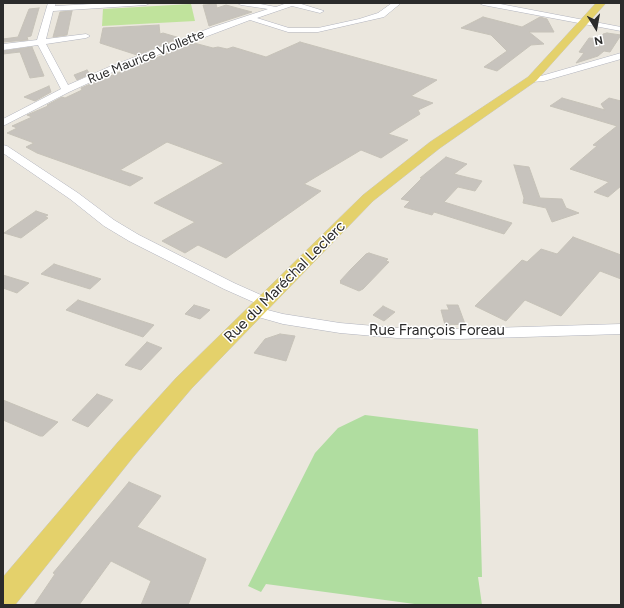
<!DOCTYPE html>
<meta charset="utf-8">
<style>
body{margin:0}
#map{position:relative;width:624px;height:608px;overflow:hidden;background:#ebe7de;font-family:Figtree,sans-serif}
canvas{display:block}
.frame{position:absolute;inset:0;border:4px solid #2b2b2b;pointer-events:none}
.north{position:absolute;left:576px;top:8px;width:40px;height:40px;-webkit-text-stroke:3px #fff;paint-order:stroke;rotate:169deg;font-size:11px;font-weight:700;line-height:16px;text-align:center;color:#2b2b2b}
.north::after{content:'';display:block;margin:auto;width:14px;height:18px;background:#2b2b2b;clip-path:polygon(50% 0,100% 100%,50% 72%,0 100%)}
</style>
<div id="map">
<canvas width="624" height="608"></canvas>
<div class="frame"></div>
<div class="north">N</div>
</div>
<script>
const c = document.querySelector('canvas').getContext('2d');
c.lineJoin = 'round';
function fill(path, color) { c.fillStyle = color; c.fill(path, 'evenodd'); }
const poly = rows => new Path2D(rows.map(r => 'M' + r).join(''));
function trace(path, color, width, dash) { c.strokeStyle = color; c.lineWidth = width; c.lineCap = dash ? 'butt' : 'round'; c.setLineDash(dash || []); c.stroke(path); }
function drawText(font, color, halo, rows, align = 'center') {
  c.font = font + ' Figtree,sans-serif'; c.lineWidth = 3; c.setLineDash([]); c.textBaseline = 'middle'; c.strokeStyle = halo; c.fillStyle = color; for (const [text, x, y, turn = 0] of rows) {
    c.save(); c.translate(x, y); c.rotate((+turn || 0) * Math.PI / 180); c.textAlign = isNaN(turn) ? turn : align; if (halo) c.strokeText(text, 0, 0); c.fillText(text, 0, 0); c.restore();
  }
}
const green = poly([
 [365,415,478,429,482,577,478,577,482,605,422,605,266,584,261,592,248,586,315,453,338,428]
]);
const pitch = poly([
 [191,4,195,21,102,26,103,9]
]);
const building = poly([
 [216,4,217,8,226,5,252,12,209,26,203,5,216,4],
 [39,8,31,36,27,37,28,40,3,42,3,39,18,37,29,9,39,8],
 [72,11,67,35,53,37,60,12,72,11],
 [483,17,522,27,540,17,547,19,554,32,529,32,544,44,531,45,497,71,484,67,507,51,491,35,461,28,483,17],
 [159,25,160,34,163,33,180,38,137,55,100,43,103,28,159,25],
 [607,33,621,35,610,52,604,51,598,56,576,63,584,53,579,52,589,38,599,39,603,34,607,33],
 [300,42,437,80,411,96,433,103,418,110,420,114,388,134,408,140,381,158,361,150,304,184,321,191,226,258,198,245,185,253,162,241,195,222,154,203,224,163,167,142,120,170,143,178,130,186,37,153,26,147,34,143,7,133,17,128,12,126,32,117,27,115,48,106,47,105,62,97,65,98,82,90,81,88,95,82,194,43,213,48,218,47,227,49,233,47,266,57,300,42],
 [32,47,42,71,44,76,30,78,20,52,3,54,3,51,32,47],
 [87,70,90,74,77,80,74,75,87,70],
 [49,86,51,92,35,101,24,97,49,86],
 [562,98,605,110,601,104,609,98,621,101,621,186,608,197,594,192,609,182,570,169,597,146,593,145,617,126,550,106,562,98],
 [446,157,467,164,454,174,482,181,475,191,458,187,444,202,512,223,504,234,434,212,432,215,404,207,410,201,401,199,422,178,420,178,446,157],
 [514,165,529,167,540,198,562,199,566,208,579,213,552,222,546,208,523,203,524,198,514,165],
 [36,211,48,215,45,217,48,218,21,238,4,233,36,211],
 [573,237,621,255,621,279,600,271,561,316,525,300,506,321,475,306,522,260,527,262,541,249,557,254,573,237],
 [369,253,388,259,386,261,389,262,363,289,359,291,340,283,341,282,340,281,351,269,366,254,369,253],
 [54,264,101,279,90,289,41,274,54,264],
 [3,275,29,283,17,293,3,288,3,275],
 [78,300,154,325,143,337,66,310,78,300],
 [194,305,201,307,210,310,200,319,185,314,194,305],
 [447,305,458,305,465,324,445,325,441,310,449,310,447,305],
 [383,306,395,312,384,321,373,315,383,306],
 [280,334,295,336,286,361,254,353,265,339,280,334],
 [147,342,162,348,141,370,125,365,147,342],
 [97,394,113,400,88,427,72,420,97,394],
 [3,400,50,419,58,422,43,436,40,436,3,420,3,400],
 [129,482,161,496,137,527,206,559,188,605,141,605,151,581,111,561,79,605,34,605,55,574,53,573,129,482]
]);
const minor = poly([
 [48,3,56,3,55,6,111,3,150,3,146,5,53,11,46,39,86,34,90,36,86,38,46,44,68,85,109,67,213,27,268,9,241,5,237,3,255,3,276,7,287,3,298,3,324,11,320,13,292,6,257,18,289,28,318,28,359,19,378,13,392,3,401,3,384,17,318,32,288,32,250,20,115,71,69,92,3,126,3,119,61,89,38,45,3,50,3,44,37,40,48,3],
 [479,3,495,3,621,27,621,31,483,5,479,3],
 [621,53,621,59,544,81,532,82,527,79,529,77,541,76,621,53],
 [3,145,7,146,78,193,114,220,139,235,234,283,270,299,272,302,270,305,265,307,260,305,224,289,129,241,104,226,70,199,3,153,3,145],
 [256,307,283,314,340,323,397,328,458,329,621,324,621,334,458,339,397,338,340,333,283,324,251,315,248,312,251,309,256,307]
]);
const major = poly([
 [596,3,606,3,536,81,440,148,373,201,192,388,134,456,15,605,3,605,3,577,118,442,176,378,363,195,430,142,528,77,596,3]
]);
const farStreetnames = [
 ["Rue Maurice Viollette",146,57,-22]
];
const streetNames = [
 ["Rue du Maréchal Leclerc",285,282,-45],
 ["Rue François Foreau",437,331]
];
fill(green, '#b0dda0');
fill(pitch, '#c0e39c');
fill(building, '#c7c3bd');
trace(building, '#c6c2b8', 1);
trace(minor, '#b1b3bd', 1);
trace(major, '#c8c8c8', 1);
fill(minor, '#fff');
fill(major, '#e4d16b');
drawText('13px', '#2b2b2b', '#fff', farStreetnames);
drawText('15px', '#2b2b2b', '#fff', streetNames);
</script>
